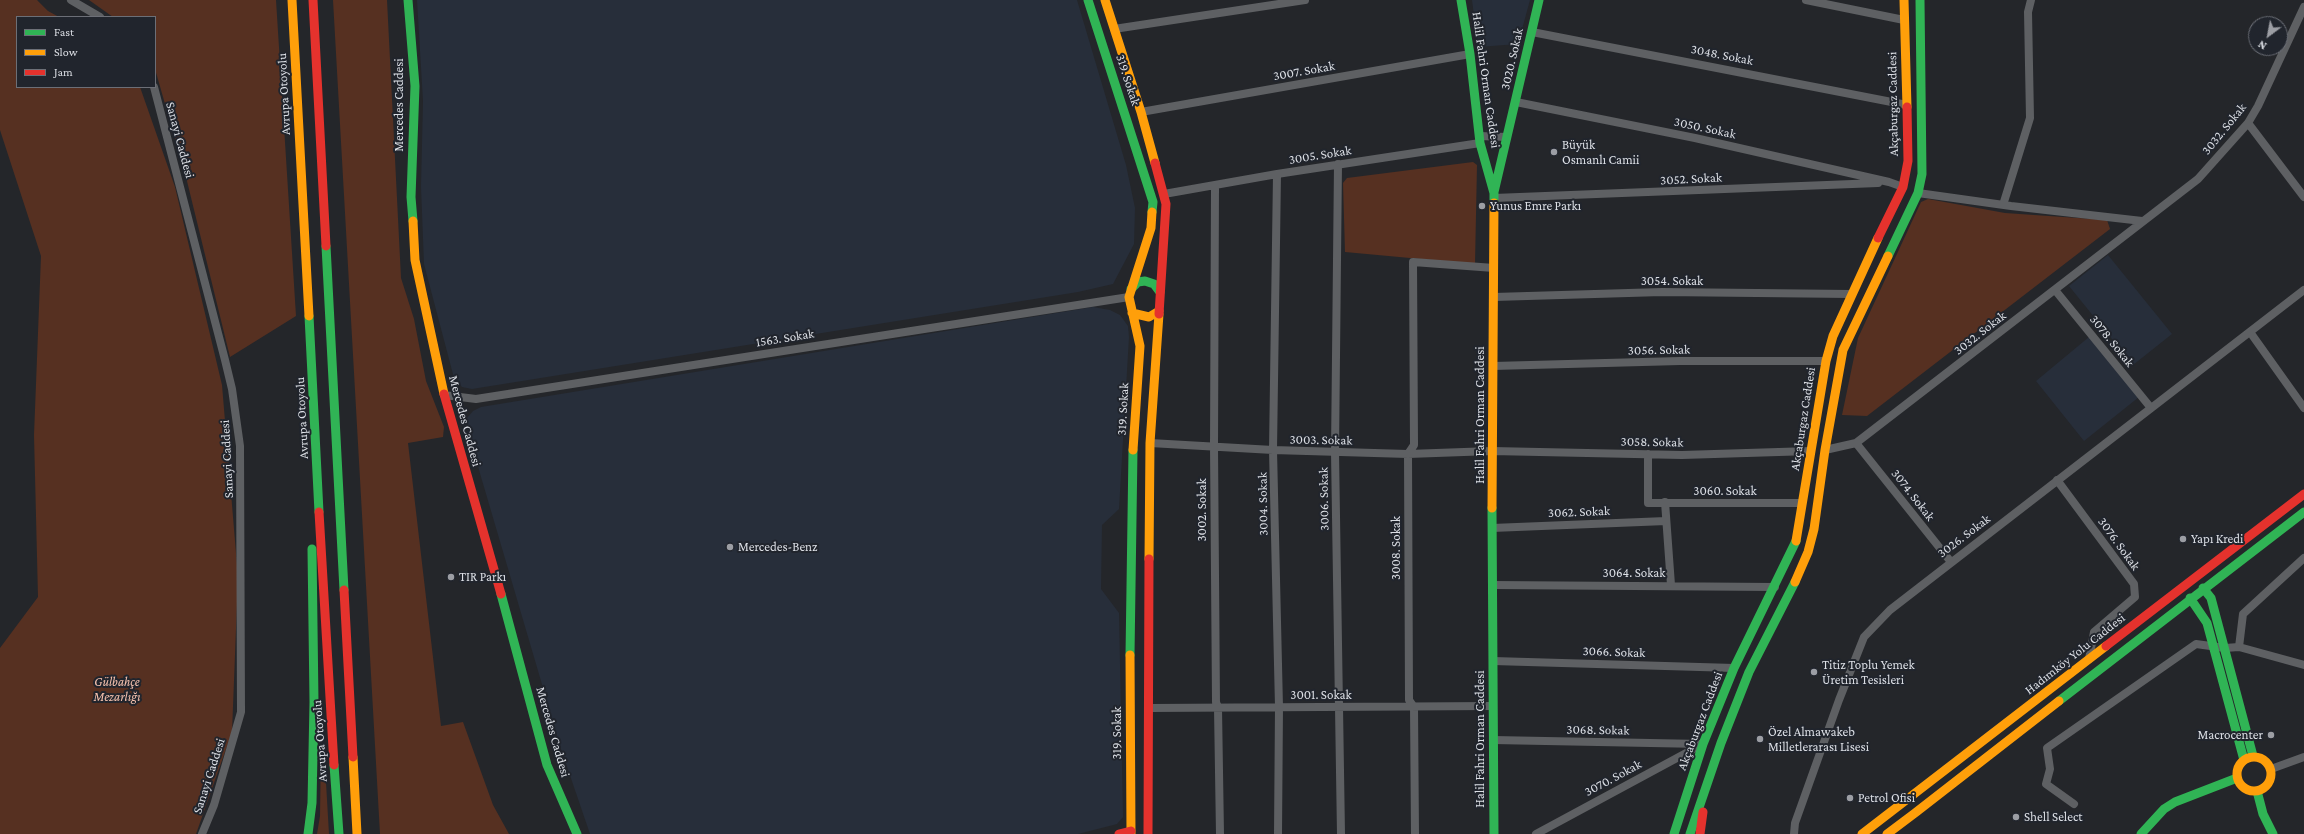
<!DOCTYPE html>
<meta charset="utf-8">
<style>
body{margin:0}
#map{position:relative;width:2304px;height:834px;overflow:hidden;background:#24262a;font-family:"Crimson Pro",serif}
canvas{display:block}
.legend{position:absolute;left:16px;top:16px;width:140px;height:72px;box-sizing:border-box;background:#21252d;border:1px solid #6c6f77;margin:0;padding:5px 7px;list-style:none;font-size:12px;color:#dcdfe5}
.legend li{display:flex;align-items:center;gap:8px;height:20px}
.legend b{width:20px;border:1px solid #6c6f77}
.north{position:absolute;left:2248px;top:16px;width:40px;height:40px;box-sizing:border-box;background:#21252d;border:1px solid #6c6f77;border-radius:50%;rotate:212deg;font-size:11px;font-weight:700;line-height:16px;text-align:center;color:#dcdfe5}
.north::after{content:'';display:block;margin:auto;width:14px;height:18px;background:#9c9ea4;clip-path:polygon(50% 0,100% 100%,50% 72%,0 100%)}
</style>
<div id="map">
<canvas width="2304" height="834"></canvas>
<ul class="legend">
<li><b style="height:5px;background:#30b455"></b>Fast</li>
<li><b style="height:5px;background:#ff9f0a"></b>Slow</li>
<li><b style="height:5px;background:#e5322d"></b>Jam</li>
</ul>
<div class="north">N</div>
</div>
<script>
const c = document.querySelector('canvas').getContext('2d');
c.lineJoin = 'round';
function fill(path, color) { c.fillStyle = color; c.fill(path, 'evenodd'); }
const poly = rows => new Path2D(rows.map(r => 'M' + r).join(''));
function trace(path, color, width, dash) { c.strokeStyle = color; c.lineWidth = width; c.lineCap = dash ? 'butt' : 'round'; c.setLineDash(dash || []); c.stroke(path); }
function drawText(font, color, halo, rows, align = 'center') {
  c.font = font + ' "Crimson Pro",serif'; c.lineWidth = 4; c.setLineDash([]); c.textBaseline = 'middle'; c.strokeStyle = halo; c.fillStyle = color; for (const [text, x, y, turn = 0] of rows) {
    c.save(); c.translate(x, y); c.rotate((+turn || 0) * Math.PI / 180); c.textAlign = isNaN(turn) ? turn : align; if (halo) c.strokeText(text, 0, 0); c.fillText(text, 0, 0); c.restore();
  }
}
const built = poly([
 [417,0,1077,0,1126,165,1135,208,1134,244,1113,284,1078,292,472,389,462,387,454,378,424,264,421,187,423,101],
 [1472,0,1530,0,1518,44,1478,47],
 [2108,255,2172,334,2133,365,2069,286],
 [1093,307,1110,310,1120,315,1128,326,1129,337,1119,509,1102,525,1101,589,1119,613,1123,817,1117,824,1078,834,590,834,561,749,479,470,467,422,467,418,473,411,481,407],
 [2089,337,2139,397,2084,441,2036,381]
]);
const green = poly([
 [0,0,37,0,48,11,59,17,17,17,17,87,140,87,175,187,222,385,238,577,232,732,196,834,0,834,0,648,38,597,34,435,41,256,0,130],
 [89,0,276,0,296,316,230,357,186,177,155,69,155,17,113,17],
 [333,0,387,0,401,278,414,319,426,381,444,427,443,437,408,443,441,726,463,722,493,805,509,834,380,834],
 [1473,162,1477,165,1475,264,1345,252,1343,183,1347,178],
 [1928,199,2005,213,2107,220,2110,229,1867,416,1842,415,1858,338,1921,202],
 [324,748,329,834,317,834,320,816,321,749]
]);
const street = poly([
 [71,0,100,17],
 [1806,0,1904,20],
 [1114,29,1305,0],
 [1532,32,1907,105],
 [154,87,225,360,232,389,240,446,241,712,214,805,202,834],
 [1516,102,1695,138,1889,182,1903,187],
 [1141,112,1470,54],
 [2248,123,2304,197],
 [1479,136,1507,137],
 [1338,164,1335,452,1341,834],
 [1277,174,1273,450,1279,707,1278,834],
 [1215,185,1214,447,1216,702,1218,708,1220,834],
 [1918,193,2011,206,2142,221],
 [1164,194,1277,174,1480,143],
 [1494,198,1878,183],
 [2003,205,2030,118,2028,12,2031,0],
 [2055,290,2151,408],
 [1494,297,1662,292,1851,294],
 [2250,332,2304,408],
 [1493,366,1680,361,1826,361],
 [444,395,476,399,1129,297],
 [1150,443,1273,450,1408,454,1492,451,1682,455,1811,451],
 [1856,443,1951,562],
 [1825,450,1856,443,2198,179,2248,123,2258,106,2304,7],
 [1648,454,1648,503,1802,503],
 [2057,480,2134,584,2135,597,2094,632,2089,659],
 [1665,502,1671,585],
 [1492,528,1666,521],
 [1492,585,1775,587],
 [2239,647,2243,614,2304,558],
 [1493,661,1734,668],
 [1150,708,1493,706],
 [1493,740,1703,744],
 [2271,769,2304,757],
 [2074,804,2046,784,2050,769,2047,748,2196,644,2225,648,2239,647,2304,665],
 [1415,834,1414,707,1409,700,1408,454,1414,445,1413,262,1494,268],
 [1536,834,1701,745],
 [1794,834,1795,823,1839,700,1864,637,1890,610,2304,290]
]);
const fast = poly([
 [408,0,415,86,411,197,413,221],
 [1088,0,1153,202,1152,212],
 [1461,0,1470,54,1480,143,1494,193,1494,203],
 [1494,192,1539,0],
 [326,246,344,590],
 [1888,256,1918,193,1922,174,1920,0],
 [1131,289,1138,282,1145,281,1154,284,1160,292],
 [309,316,319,512],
 [1492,508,1494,834],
 [2203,588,2211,598,2253,756],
 [501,594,547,765,577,834],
 [2190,598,2207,623,2244,760],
 [1130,655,1133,450],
 [2059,701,2304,512],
 [334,765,339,834],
 [2257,791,2263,814,2273,834],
 [308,834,312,803,314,702,312,549],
 [1674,834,1703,744,1734,668,1796,541],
 [1690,834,1721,743,1749,672,1795,582],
 [2141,834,2164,809,2175,802,2237,778]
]);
const slow = poly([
 [292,0,309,316],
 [1105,0,1141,112,1155,163],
 [1904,0,1907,107],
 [413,221,415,260,444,394],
 [1132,313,1149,317,1159,311],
 [1133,450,1140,346,1129,297,1151,228,1152,212],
 [1492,508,1494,203],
 [1796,541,1826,361,1833,336,1878,238],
 [1149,559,1150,443,1159,314],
 [1795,582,1808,552,1814,529,1825,450,1843,350,1888,256],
 [1130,655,1131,834],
 '2237 774a17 17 0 1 1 34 0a17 17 0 1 1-34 0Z',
 [353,757,357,834],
 [1915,813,2059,701],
 [1862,834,2106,646],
 [1887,834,1915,813]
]);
const jam = poly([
 [313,0,326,246],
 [1155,163,1166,204,1159,314],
 [1878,238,1903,187,1908,161,1907,107],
 [444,394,501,594],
 [319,512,334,765],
 [344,590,353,757],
 [2106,646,2304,494],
 [1119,834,1131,831],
 [1148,834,1149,559],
 [1700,834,1703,812]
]);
const markers = [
 [1554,152,4,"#9c9ea4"],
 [1482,206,4,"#9c9ea4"],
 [2183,539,4,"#9c9ea4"],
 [730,547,4,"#9c9ea4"],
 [451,577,4,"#9c9ea4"],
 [1814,672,4,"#9c9ea4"],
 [2271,735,4,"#9c9ea4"],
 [1760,739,4,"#9c9ea4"],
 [1850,798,4,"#9c9ea4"],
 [2016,817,4,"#9c9ea4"]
];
const streetNames = [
 ["3048. Sokak",1722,55,11],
 ["3020. Sokak",1512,59,-77],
 ["3007. Sokak",1304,71,-10],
 ["319. Sokak",1128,80,72],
 ["Halil Fahri Orman Caddesi",1486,80,82],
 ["Avrupa Otoyolu",284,94,-93],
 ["Akçaburgaz Caddesi",1893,104,-91],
 ["Mercedes Caddesi",399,105,-90],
 ["3050. Sokak",1705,128,12],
 ["3032. Sokak",2224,129,-51],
 ["Sanayi Caddesi",180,140,75],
 ["3005. Sokak",1320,155,-9],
 ["3052. Sokak",1691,179,-3],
 ["3054. Sokak",1672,281],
 ["3032. Sokak",1980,333,-38],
 ["1563. Sokak",785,338,-9],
 ["3078. Sokak",2112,341,51],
 ["3056. Sokak",1659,350,-1],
 ["319. Sokak",1123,409,-87],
 ["Halil Fahri Orman Caddesi",1480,415,-90],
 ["Avrupa Otoyolu",302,418,-93],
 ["Akçaburgaz Caddesi",1803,419,-81],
 ["Mercedes Caddesi",465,421,75],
 ["3003. Sokak",1321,440,1],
 ["3058. Sokak",1652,442,1],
 ["Sanayi Caddesi",227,459,-93],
 ["3060. Sokak",1725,491],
 ["3074. Sokak",1913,495,52],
 ["3006. Sokak",1324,499,-91],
 ["3004. Sokak",1263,504,-91],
 ["3002. Sokak",1202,510,-90],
 ["3062. Sokak",1579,512,-2],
 ["3026. Sokak",1964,536,-37],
 ["3076. Sokak",2119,544,54],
 ["3008. Sokak",1396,548,-90],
 ["3064. Sokak",1634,573],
 ["3066. Sokak",1614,652,2],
 ["Hadımköy Yolu Caddesi",2075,654,-38],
 ["3001. Sokak",1321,695],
 ["Akçaburgaz Caddesi",1700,721,-69],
 ["3068. Sokak",1598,730,1],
 ["Mercedes Caddesi",553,732,74],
 ["319. Sokak",1117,733,-90],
 ["Halil Fahri Orman Caddesi",1480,739,-90],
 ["Avrupa Otoyolu",320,741,-94],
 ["Sanayi Caddesi",209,776,-72],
 ["3070. Sokak",1613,778,-28]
];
const poiNames = [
 ["Büyük",1562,145],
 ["Osmanlı Camii",1562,160],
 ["Yunus Emre Parkı",1490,206],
 ["Yapı Kredi",2191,539],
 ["Mercedes-Benz",738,547],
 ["TIR Parkı",459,577],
 ["Titiz Toplu Yemek",1822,665],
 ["Üretim Tesisleri",1822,680],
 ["Özel Almawakeb",1768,732],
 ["Milletlerarası Lisesi",1768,747],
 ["Macrocenter",2263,735,"right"],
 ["Petrol Ofisi",1858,798],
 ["Shell Select",2024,817]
];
const parkNames = [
 ["Gülbahçe",117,682],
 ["Mezarlığı",117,697]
];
fill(built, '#272e3a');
fill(green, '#563021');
trace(street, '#5e6063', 8);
trace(fast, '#30b455', 9);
trace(slow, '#ff9f0a', 9);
trace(jam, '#e5322d', 9);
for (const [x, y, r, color] of markers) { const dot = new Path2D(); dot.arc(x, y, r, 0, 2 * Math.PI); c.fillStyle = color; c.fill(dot); trace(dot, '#21252d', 1.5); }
drawText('13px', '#dcdfe5', '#21252d', streetNames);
drawText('13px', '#dcdfe5', '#21252d', poiNames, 'left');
drawText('italic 13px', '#f8c3af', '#21252d', parkNames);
</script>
